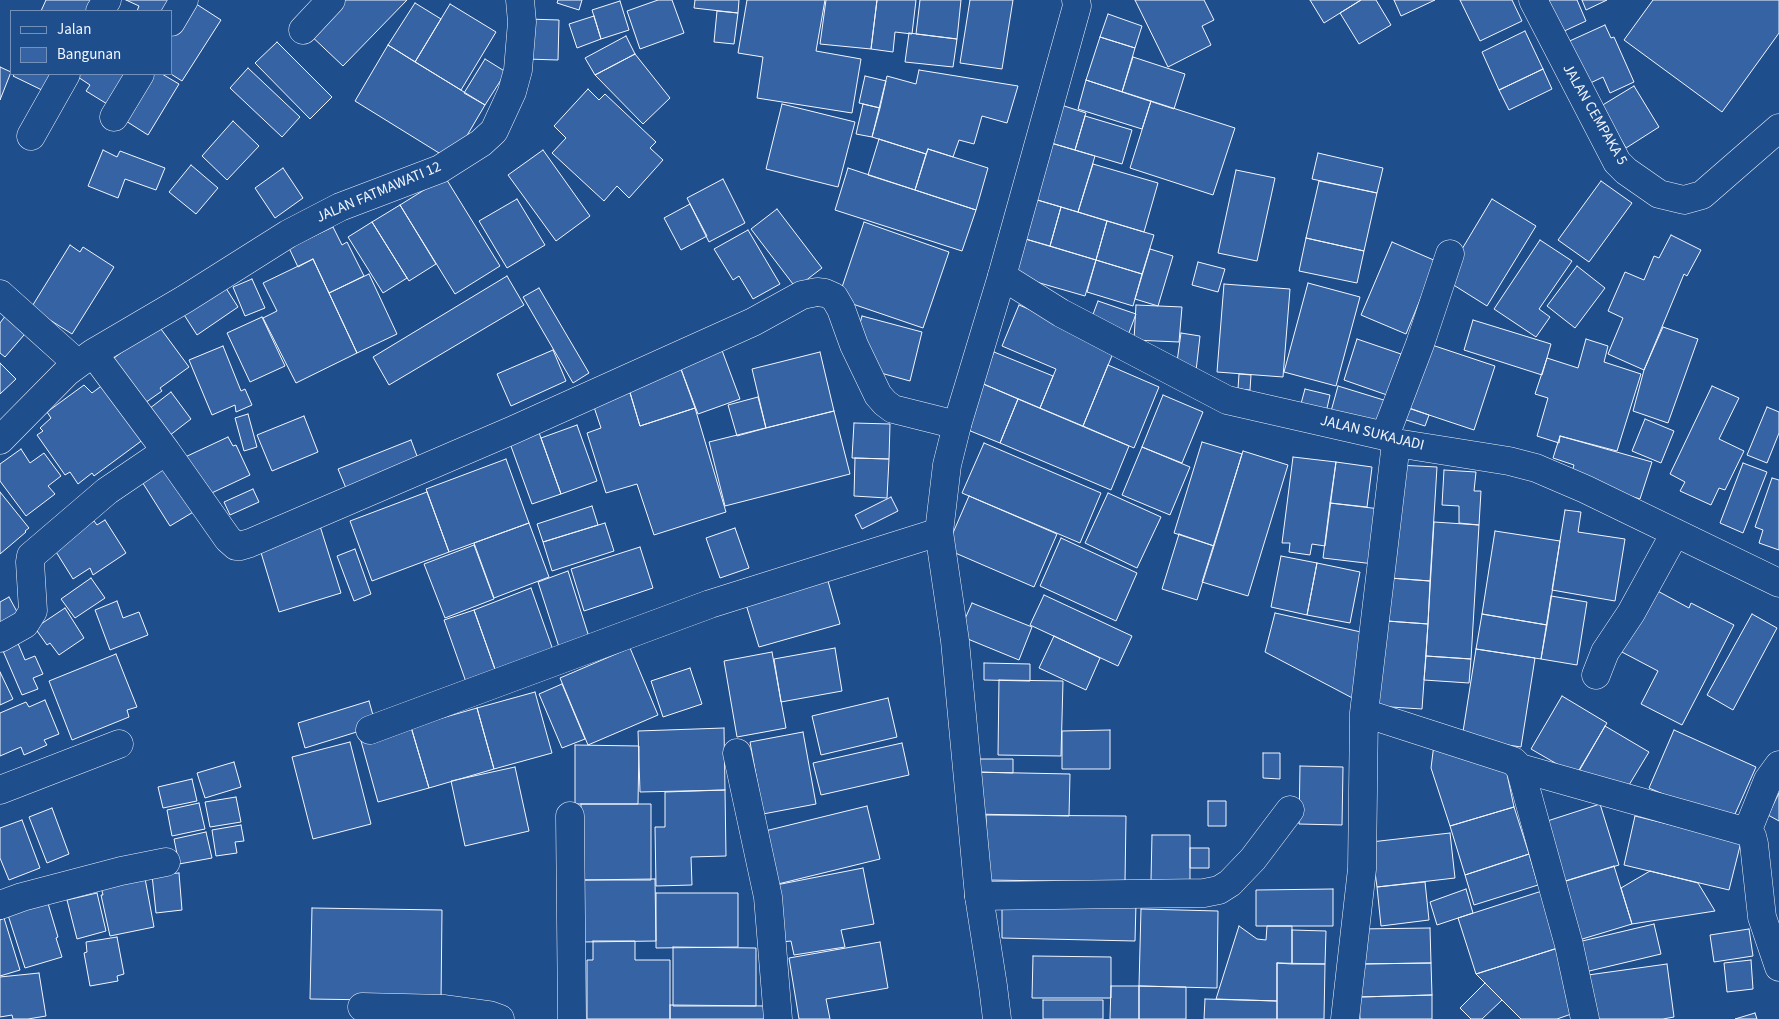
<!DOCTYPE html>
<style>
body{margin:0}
#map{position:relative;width:1779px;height:1019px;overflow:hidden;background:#1f4e8c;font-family:"Source Sans 3",sans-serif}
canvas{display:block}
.legend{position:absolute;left:10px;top:10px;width:162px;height:65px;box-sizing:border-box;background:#1f4e8c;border:1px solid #7391ba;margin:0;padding:6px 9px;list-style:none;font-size:15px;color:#f2f6ff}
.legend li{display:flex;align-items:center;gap:10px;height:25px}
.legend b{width:25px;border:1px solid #7391ba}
</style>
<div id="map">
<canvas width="1779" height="1019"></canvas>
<ul class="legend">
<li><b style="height:6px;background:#1f4e8c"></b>Jalan</li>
<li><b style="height:14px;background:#3563a3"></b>Bangunan</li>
</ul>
</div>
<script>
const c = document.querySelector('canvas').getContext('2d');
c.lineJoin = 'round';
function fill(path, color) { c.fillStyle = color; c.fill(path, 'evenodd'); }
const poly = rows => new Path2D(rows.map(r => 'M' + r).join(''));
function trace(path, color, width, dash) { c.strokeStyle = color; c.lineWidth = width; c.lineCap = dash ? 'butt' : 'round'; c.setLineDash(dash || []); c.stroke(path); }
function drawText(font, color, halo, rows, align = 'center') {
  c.font = font + ' "Source Sans 3",sans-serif'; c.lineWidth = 4; c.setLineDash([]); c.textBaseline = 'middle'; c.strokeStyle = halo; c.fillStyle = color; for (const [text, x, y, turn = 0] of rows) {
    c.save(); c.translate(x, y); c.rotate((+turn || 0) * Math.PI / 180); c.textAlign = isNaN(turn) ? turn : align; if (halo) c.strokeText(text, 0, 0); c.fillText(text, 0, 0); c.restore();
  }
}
const building = poly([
 [46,0,94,0,89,11,41,11,46,0],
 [126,0,174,0,168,11,137,11,139,6,126,0],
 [190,0,221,20,182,81,171,74,171,30,190,0],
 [336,0,407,0,343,66,306,31,336,0],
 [558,0,582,0,579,10,557,3,558,0],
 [658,0,672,0,684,33,640,49,627,11,658,0],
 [695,0,739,0,738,13,694,8,695,0],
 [747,0,825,0,816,51,861,59,852,113,757,98,763,57,738,53,747,0],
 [826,0,877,0,871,49,820,44,826,0],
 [877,0,916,0,912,34,895,32,893,52,871,49,877,0],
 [920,0,961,0,957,39,916,34,920,0],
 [970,0,1013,0,1002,69,960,63,970,0],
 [1135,0,1204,0,1214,20,1202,26,1211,45,1168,67,1135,0],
 [1310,0,1361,0,1324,23,1310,0],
 [1361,0,1376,0,1391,25,1359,44,1340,13,1361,0],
 [1394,0,1435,0,1401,16,1394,0],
 [1460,0,1512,0,1522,21,1480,41,1460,0],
 [1546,0,1577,0,1586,21,1560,33,1546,0],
 [1582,0,1607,0,1586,10,1582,0],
 [1653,0,1779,0,1779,33,1722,112,1624,40,1653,0],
 [620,1,629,30,601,39,592,10,620,1],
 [415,3,441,19,415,62,388,45,415,3],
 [450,4,496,32,461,90,415,62,450,4],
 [717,11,738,13,734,44,714,42,717,11],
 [1108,14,1142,26,1135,48,1100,37,1108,14],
 [594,16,601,39,577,48,569,24,594,16],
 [527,19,559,20,558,60,526,59,527,19],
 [1605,25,1611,38,1614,37,1634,82,1610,93,1603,77,1582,87,1563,44,1605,25],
 [1525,31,1543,69,1499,90,1482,52,1525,31],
 [909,33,957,39,953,67,905,62,909,33],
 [626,36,635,54,595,75,585,58,626,36],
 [1100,37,1135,48,1122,92,1086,80,1100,37],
 [277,42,332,97,310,119,255,63,277,42],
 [388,45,485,105,452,161,355,101,388,45],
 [635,54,670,98,643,124,595,75,635,54],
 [1133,57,1185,74,1174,109,1122,92,1133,57],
 [485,59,506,72,485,105,464,93,485,59],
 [0,67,11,72,0,100,0,67],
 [248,68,300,117,282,137,230,88,248,68],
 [1543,69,1552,89,1509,110,1499,90,1543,69],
 [919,70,1018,86,1007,123,982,116,974,144,959,140,953,157,928,149,926,154,872,137,887,76,916,84,919,70],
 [15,74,55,74,46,92,13,76,15,74],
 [76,74,132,74,112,107,86,91,90,85,75,75,76,74],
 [144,74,162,74,179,84,148,135,118,116,144,74],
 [865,76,886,81,880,108,859,103,865,76],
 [1086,80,1151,101,1142,129,1078,109,1086,80],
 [1634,86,1659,127,1626,148,1601,106,1634,86],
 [588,89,599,100,605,94,656,142,650,148,663,160,629,198,617,186,604,201,552,153,566,138,554,126,588,89],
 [1151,101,1235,128,1213,195,1130,168,1151,101],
 [782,104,855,122,838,187,766,169,782,104],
 [863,104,880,108,872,137,856,134,863,104],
 [1058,104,1086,113,1075,150,1051,143,1058,104],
 [1085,116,1132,130,1122,164,1075,150,1085,116],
 [233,121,259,146,227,180,202,156,233,121],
 [879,139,926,154,915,190,868,175,879,139],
 [1051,143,1095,156,1078,212,1034,199,1051,143],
 [928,149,988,168,976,210,915,190,928,149],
 [103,150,117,157,120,151,165,168,156,190,125,179,118,198,88,186,103,150],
 [543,150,590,216,556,241,508,175,543,150],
 [1318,153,1383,168,1377,193,1312,179,1318,153],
 [1093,164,1158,183,1144,232,1078,212,1093,164],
 [191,165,218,188,196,214,169,192,191,165],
 [283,168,303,198,275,218,255,188,283,168],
 [848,168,976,210,962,251,835,210,848,168],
 [1236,170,1275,178,1257,261,1218,253,1236,170],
 [445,177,500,266,455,294,400,205,445,177],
 [723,179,745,223,709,242,687,198,723,179],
 [1319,181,1377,193,1364,251,1306,238,1319,181],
 [1601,181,1632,203,1589,262,1558,240,1601,181],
 [517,199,545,245,507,268,479,221,517,199],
 [1034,199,1061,207,1050,246,1022,238,1034,199],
 [1492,199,1536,226,1487,306,1444,279,1492,199],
 [690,204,707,236,681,250,664,218,690,204],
 [400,205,436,264,409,281,372,222,400,205],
 [1061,207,1107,221,1096,260,1050,246,1061,207],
 [777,209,822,268,796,288,751,229,777,209],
 [1107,221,1154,235,1142,274,1096,260,1107,221],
 [372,222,407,278,383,293,348,237,372,222],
 [864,222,949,252,923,328,838,299,864,222],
 [333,227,342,245,347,242,364,276,329,293,313,259,298,267,289,248,333,227],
 [748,230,780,284,753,299,739,276,733,280,714,249,748,230],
 [1671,235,1701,250,1687,276,1684,274,1644,370,1608,354,1623,318,1608,311,1625,272,1644,280,1654,256,1659,258,1671,235],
 [1022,238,1096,260,1085,296,1012,275,1022,238],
 [1306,238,1364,251,1357,283,1299,271,1306,238],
 [1540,240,1572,261,1539,309,1550,317,1536,337,1494,309,1540,240],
 [1392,242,1436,261,1406,334,1361,315,1392,242],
 [70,245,80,252,83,247,114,267,72,334,31,308,70,245],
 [1150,249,1173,256,1158,306,1135,299,1150,249],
 [313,259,357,353,296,383,263,318,277,311,263,283,313,259],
 [1096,260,1142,274,1133,306,1087,292,1096,260],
 [1198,262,1225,269,1218,292,1192,285,1198,262],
 [1577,266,1605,288,1575,328,1547,306,1577,266],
 [369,274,397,334,357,353,329,293,369,274],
 [507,276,524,305,389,385,373,357,507,276],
 [252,279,265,308,245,316,233,287,252,279],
 [222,282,238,307,197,335,181,310,222,282],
 [1308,283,1360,297,1336,386,1284,372,1308,283],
 [1224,284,1290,289,1283,377,1217,372,1224,284],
 [539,288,589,373,573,383,523,297,539,288],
 [1098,301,1136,314,1127,338,1089,325,1098,301],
 [1019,305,1116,346,1083,426,1040,408,1056,369,1002,346,1019,305],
 [1136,305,1182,307,1179,342,1134,340,1136,305],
 [9,311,30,328,5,357,0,353,0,323,9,311],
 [862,316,922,332,910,381,866,369,854,345,862,316],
 [262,317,285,366,250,382,227,333,262,317],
 [1473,320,1551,344,1542,375,1464,350,1473,320],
 [158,325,189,367,160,388,162,391,142,405,110,361,158,325],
 [1663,327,1698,339,1668,423,1633,411,1644,370,1663,327],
 [1181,333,1200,336,1196,371,1176,369,1181,333],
 [1357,339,1401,354,1387,395,1344,380,1357,339],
 [1586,339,1608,346,1604,362,1641,374,1617,451,1560,436,1559,443,1537,436,1548,398,1535,394,1547,358,1578,368,1586,339],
 [1426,343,1495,366,1474,430,1405,407,1426,343],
 [720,345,740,399,698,414,678,361,720,345],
 [223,346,241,391,245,389,252,405,236,412,235,405,212,415,189,360,223,346],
 [553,350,566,381,511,406,497,374,553,350],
 [820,352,834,411,766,428,752,369,820,352],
 [994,352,1053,376,1040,408,981,383,994,352],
 [678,361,695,408,640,426,628,386,678,361],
 [0,363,16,379,0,394,0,363],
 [1108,365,1159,387,1134,448,1083,426,1108,365],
 [1239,374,1251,375,1250,390,1238,389,1239,374],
 [981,383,1018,399,1000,443,963,428,981,383],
 [104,384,144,439,94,476,92,473,78,484,70,472,65,475,37,435,43,431,40,428,51,418,47,412,84,385,92,393,104,384],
 [628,386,640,426,695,408,726,512,654,535,637,484,606,493,587,433,601,428,591,398,628,386],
 [1338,386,1387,401,1379,429,1330,415,1338,386],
 [1712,386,1739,398,1719,439,1744,451,1725,490,1719,488,1711,505,1680,491,1685,482,1670,474,1712,386],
 [1305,389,1330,395,1325,417,1299,411,1305,389],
 [171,392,191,419,165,439,145,412,171,392],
 [1163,395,1203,412,1182,463,1142,447,1163,395],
 [758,397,766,428,737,436,728,405,758,397],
 [1018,399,1129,446,1111,490,1000,443,1018,399],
 [1398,404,1429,415,1425,426,1394,416,1398,404],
 [1767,407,1779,412,1779,433,1767,463,1747,455,1767,407],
 [834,411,850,474,725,506,709,442,834,411],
 [248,414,257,447,244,451,235,418,248,414],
 [304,416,318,452,272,471,257,435,304,416],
 [1645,419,1674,431,1661,463,1632,451,1645,419],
 [854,423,890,424,889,459,852,458,854,423],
 [577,425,597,481,561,494,541,438,577,425],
 [537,427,561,494,532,504,508,438,537,427],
 [1560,436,1652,462,1640,499,1570,478,1574,465,1553,458,1560,436],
 [228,437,233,446,236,445,250,475,201,498,183,458,228,437],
 [411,440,420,464,348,493,338,469,411,440],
 [1202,442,1242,454,1214,546,1174,533,1202,442],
 [984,443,1101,493,1080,543,962,493,984,443],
 [1142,447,1190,467,1170,515,1122,495,1142,447],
 [21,449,30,463,44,453,61,476,48,486,55,494,26,516,0,481,0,464,21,449],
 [1243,451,1288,465,1248,596,1202,582,1243,451],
 [1293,457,1336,462,1325,546,1312,544,1310,555,1289,552,1290,543,1282,543,1293,457],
 [855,458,889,459,887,498,854,496,855,458],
 [506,459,529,523,449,552,426,489,506,459],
 [165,460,195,511,170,526,139,477,165,460],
 [1336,462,1372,467,1367,507,1330,503,1336,462],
 [1743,463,1767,472,1743,533,1720,523,1743,463],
 [1397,465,1437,467,1430,581,1390,578,1397,465],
 [1444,470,1476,472,1474,491,1481,491,1479,525,1459,523,1459,506,1442,505,1444,470],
 [1772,478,1779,480,1779,550,1759,543,1763,530,1755,527,1772,478],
 [253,489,259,502,230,515,224,502,253,489],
 [0,492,29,528,25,531,26,532,0,554,0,492],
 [427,492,449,552,372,581,350,521,427,492],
 [1108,493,1161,517,1137,568,1085,543,1108,493],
 [969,496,1057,534,1034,587,946,549,969,496],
 [891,497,898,511,862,529,855,515,891,497],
 [1330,503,1380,509,1374,564,1323,558,1330,503],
 [592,506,598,525,543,542,537,524,592,506],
 [1565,510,1581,512,1578,532,1625,539,1615,601,1552,590,1565,510],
 [105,520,126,553,93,575,90,568,73,579,53,547,94,521,97,525,105,520],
 [1434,522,1479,525,1471,659,1426,656,1434,522],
 [529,523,549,577,494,598,474,543,529,523],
 [605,523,614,551,552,571,543,542,605,523],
 [320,526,341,593,279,612,259,546,320,526],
 [735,528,749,568,720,578,706,538,735,528],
 [1495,531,1560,541,1547,625,1482,614,1495,531],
 [1179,534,1214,546,1197,600,1162,589,1179,534],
 [1061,538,1137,573,1116,621,1040,586,1061,538],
 [474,545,494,599,445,618,424,564,474,545],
 [640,547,653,588,584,611,571,569,640,547],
 [355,549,371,594,354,601,337,556,355,549],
 [1281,556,1317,563,1307,615,1271,607,1281,556],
 [1317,563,1360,572,1350,623,1307,615,1317,563],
 [568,571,589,637,559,647,538,582,568,571],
 [826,574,840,624,759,647,744,598,826,574],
 [91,578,105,598,75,618,61,599,91,578],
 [1390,578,1430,581,1428,624,1387,621,1390,578],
 [531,588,553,650,496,672,474,610,531,588],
 [1652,588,1689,608,1691,603,1734,625,1682,725,1641,704,1658,671,1620,651,1652,588],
 [1044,595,1132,636,1118,666,1030,625,1044,595],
 [1551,596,1587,602,1577,665,1541,659,1551,596],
 [9,597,21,619,0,631,0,602,9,597],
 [117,601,123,618,139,612,148,635,110,650,95,610,117,601],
 [972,603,1032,627,1019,660,958,635,972,603],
 [65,608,84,638,59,655,50,643,47,645,35,628,65,608],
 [474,610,496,672,466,682,444,620,474,610],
 [1275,613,1370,634,1360,702,1265,652,1275,613],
 [1482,614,1547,625,1541,659,1476,649,1482,614],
 [1752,614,1777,628,1733,710,1707,695,1752,614],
 [1387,621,1428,624,1422,709,1375,706,1387,621],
 [14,634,25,660,35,656,43,674,33,678,38,689,22,695,0,644,14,634],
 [1054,636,1100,658,1086,690,1039,668,1054,636],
 [630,648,658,715,588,745,560,678,630,648],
 [835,648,842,691,781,702,774,659,835,648],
 [1476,649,1535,658,1521,747,1462,738,1476,649],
 [772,652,786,728,737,737,724,661,772,652],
 [116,654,137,707,127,710,129,717,72,740,49,681,116,654],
 [1426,656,1471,659,1469,683,1424,680,1426,656],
 [984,663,1030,664,1030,681,984,680,984,663],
 [690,668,702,704,663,717,651,681,690,668],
 [0,672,13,699,0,705,0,672],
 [999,680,1063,681,1061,756,998,755,999,680],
 [562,684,585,739,562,748,539,694,562,684],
 [535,692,552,753,494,769,477,708,535,692],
 [1562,696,1607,723,1576,775,1531,749,1562,696],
 [888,698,897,737,821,755,812,716,888,698],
 [45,700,59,734,44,740,47,745,24,755,21,747,0,756,0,713,26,702,29,707,45,700],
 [369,701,376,726,305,748,298,723,369,701],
 [477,708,494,769,429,788,411,727,477,708],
 [1605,726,1649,752,1626,790,1578,773,1605,726],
 [411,727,429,788,378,802,361,741,411,727],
 [724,728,725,790,640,792,638,731,724,728],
 [1110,730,1110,769,1062,769,1062,731,1110,730],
 [1674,730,1756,767,1731,823,1649,788,1674,730],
 [803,732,816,804,763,814,750,742,803,732],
 [350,742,371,824,313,839,292,757,350,742],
 [902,743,909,775,821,795,813,763,902,743],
 [1434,744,1504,760,1514,807,1450,826,1431,768,1434,744],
 [575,745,639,746,638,804,575,804,575,745],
 [1263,753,1280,753,1280,779,1263,778,1263,753],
 [975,759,1013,759,1013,773,974,772,975,759],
 [234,762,241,787,205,798,197,773,234,762],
 [1300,766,1343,767,1342,825,1299,824,1300,766],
 [515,767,529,831,465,846,451,781,515,767],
 [974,772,1070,774,1069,816,974,814,974,772],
 [192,779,197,801,163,808,158,787,192,779],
 [725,790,726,856,691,857,692,885,656,886,655,827,665,827,665,792,725,790],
 [1779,793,1779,821,1768,815,1779,793],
 [236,797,241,822,210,827,205,802,236,797],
 [1208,801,1226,801,1226,826,1208,826,1208,801],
 [199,803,205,829,172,836,167,810,199,803],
 [581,804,651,804,651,880,581,880,581,804],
 [1600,804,1619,865,1556,884,1538,824,1600,804],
 [867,806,880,859,778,884,765,831,867,806],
 [1514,807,1529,854,1465,875,1450,826,1514,807],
 [52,808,69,854,47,863,29,817,52,808],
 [986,815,1126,816,1125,882,986,880,986,815],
 [1635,816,1741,842,1729,890,1624,865,1635,816],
 [22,820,40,868,9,880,0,858,0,828,22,820],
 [241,825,244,841,235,842,237,853,216,856,212,830,241,825],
 [206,832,212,858,179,864,174,839,206,832],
 [1450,833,1455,878,1377,887,1371,842,1450,833],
 [1152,835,1190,835,1190,880,1151,880,1152,835],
 [1190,848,1209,848,1209,868,1190,868,1190,848],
 [1529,854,1538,885,1474,905,1465,875,1529,854],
 [1614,866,1632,924,1579,940,1562,882,1614,866],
 [863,868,874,924,841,930,845,947,794,955,791,941,782,942,771,886,863,868],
 [1650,871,1698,883,1715,911,1632,924,1621,888,1650,871],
 [144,873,154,927,110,936,101,895,103,895,100,883,144,873],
 [179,873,182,910,156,913,152,875,179,873],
 [655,879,656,941,581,942,581,880,655,879],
 [1425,882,1429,920,1381,926,1377,887,1425,882],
 [1333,889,1333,926,1256,926,1256,890,1333,889],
 [1466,889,1473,913,1437,925,1430,902,1466,889],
 [1542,891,1561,947,1476,974,1458,918,1542,891],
 [97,893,106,931,77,939,67,900,97,893],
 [656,893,738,893,738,947,656,948,656,893],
 [47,900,58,937,56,938,62,957,25,968,8,915,47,900],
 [1002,900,1136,903,1135,941,1002,938,1002,900],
 [312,908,442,910,441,1001,310,999,312,908],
 [1141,909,1218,911,1217,988,1139,986,1141,909],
 [4,918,20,970,0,976,0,920,4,918],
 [1654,924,1661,954,1585,972,1578,942,1654,924],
 [1239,926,1257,939,1266,940,1267,926,1292,926,1292,964,1277,963,1277,1001,1216,999,1239,926],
 [1430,928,1431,963,1359,964,1358,929,1430,928],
 [1749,929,1753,956,1714,962,1710,935,1749,929],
 [1292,930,1326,931,1325,964,1292,964,1292,930],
 [117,937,124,974,117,976,118,981,90,986,84,953,87,952,86,942,117,937],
 [593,941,635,941,635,960,670,960,670,1019,587,1019,587,960,593,960,593,941],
 [880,942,888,988,826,999,830,1019,799,1019,789,958,880,942],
 [673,947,756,948,756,1006,673,1006,673,947],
 [1561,947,1577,1012,1557,1019,1521,1019,1476,974,1561,947],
 [1033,956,1111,957,1111,998,1032,998,1033,956],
 [1751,960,1753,989,1727,992,1724,963,1751,960],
 [1277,963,1325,964,1324,1019,1277,1019,1277,963],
 [1431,963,1432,995,1359,997,1359,964,1431,963],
 [1667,964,1674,1017,1663,1019,1594,1019,1588,975,1667,964],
 [39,973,46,1016,28,1019,13,1019,12,1015,0,1017,0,977,39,973],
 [1485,983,1502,1000,1482,1019,1471,1019,1460,1008,1485,983],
 [1111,986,1139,986,1139,1019,1110,1019,1111,986],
 [1139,986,1186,987,1186,1019,1139,1019,1139,986],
 [1432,995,1432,1019,1360,1019,1359,997,1432,995],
 [1205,999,1277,1001,1277,1019,1204,1019,1205,999],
 [1043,1000,1103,1000,1103,1019,1043,1019,1043,1000],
 [670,1005,766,1006,766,1019,670,1019,670,1005],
 [1755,1013,1757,1019,1735,1019,1755,1013]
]);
const street = poly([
 [1533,0,1617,162,1626,171,1659,194,1684,200,1702,195,1779,128],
 [100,11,107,0],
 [171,22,184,0],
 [303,30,331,0],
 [114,117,140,74],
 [31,136,66,74],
 [1002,276,1061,313,1227,400,1385,436,1396,443,1509,461,1536,468,1585,489,1779,583],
 [0,294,78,364],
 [93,353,185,299,288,234,340,207,440,169,481,143,494,131,512,92,518,70,522,22,520,0],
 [1385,436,1420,344,1450,254],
 [0,440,67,372,93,353,166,451,228,539,236,546,240,546,250,543,513,430,753,322,802,295,817,292,825,293,834,297,841,309,854,345,878,395,885,403,893,409,957,425],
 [0,638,25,624,33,611,30,562,31,556,107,491,166,451],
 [1596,675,1605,652,1631,613,1675,533],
 [1364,713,1513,761,1520,768,1747,832,1752,836,1754,844,1762,917,1779,967],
 [370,730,710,604,939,532],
 [737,753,768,897,778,1019],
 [1520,768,1569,945,1585,1019],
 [0,790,119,744],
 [570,816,572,1019],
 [1747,832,1768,780,1779,765],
 [979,896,1204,893,1219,890,1230,883,1253,859,1290,810],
 [0,905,22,897,121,871,166,862],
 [362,1007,445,1009,489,1015,500,1019],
 [1345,1019,1362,869,1364,713,1396,443]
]);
const secondary = poly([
 [997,1019,993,986,979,896,955,641,939,532,947,465,957,425,1002,276,1077,6,1076,0]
]);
const streetNames = [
 ["JALAN CEMPAKA 5",1594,115,60],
 ["JALAN FATMAWATI 12",379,193,-23],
 ["JALAN SUKAJADI",1372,434,14]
];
fill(building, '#3563a3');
trace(building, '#f2f6ff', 1);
trace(street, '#f2f6ff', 29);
trace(secondary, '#f2f6ff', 29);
trace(street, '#1f4e8c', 28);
trace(secondary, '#1f4e8c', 28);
drawText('15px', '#f2f6ff', '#1f4e8c', streetNames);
</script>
